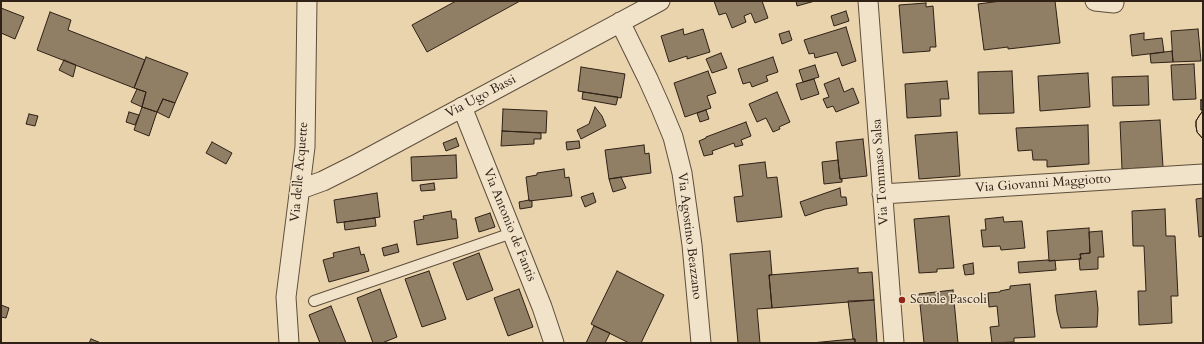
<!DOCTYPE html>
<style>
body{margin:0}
#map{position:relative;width:1204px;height:344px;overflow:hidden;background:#ead4ad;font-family:Cardo,serif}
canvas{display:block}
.frame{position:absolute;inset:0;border:2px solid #2f2116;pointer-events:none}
</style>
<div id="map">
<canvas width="1204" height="344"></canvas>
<div class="frame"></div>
</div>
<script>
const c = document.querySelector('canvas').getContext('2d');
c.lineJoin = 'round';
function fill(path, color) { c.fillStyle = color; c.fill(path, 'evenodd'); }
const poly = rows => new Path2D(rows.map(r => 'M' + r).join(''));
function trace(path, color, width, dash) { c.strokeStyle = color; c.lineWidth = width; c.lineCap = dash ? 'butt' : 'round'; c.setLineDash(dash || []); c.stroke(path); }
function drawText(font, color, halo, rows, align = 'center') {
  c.font = font + ' Cardo,serif'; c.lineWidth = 3; c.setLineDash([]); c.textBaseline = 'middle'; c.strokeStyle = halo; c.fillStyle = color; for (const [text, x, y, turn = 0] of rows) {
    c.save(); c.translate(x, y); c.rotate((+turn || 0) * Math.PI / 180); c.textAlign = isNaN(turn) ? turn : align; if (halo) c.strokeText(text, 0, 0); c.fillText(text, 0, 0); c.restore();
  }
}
const building = poly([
 [456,1,520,1,427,52,412,25,456,1],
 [714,1,762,1,768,18,755,23,751,13,744,16,746,22,732,28,726,13,719,15,714,1],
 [796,1,815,1,797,6,796,1],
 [1001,1,1055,1,1060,43,1008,49,1008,47,984,50,978,4,1001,1],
 [926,3,926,7,933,6,936,47,930,47,930,51,903,53,899,5,926,3],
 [1,8,24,17,15,39,1,33,1,8],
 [846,11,849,21,834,26,831,16,846,11],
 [50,12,71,20,68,30,145,60,134,88,37,50,50,12],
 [846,27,856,61,842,66,837,52,815,58,814,53,809,54,804,40,846,27],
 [683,29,684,35,703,29,710,52,687,59,687,56,669,62,661,36,683,29],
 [1198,29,1201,61,1173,62,1171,31,1198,29],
 [789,31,792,40,782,44,779,34,789,31],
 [1144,33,1144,40,1162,38,1164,52,1132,56,1130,35,1144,33],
 [1172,51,1173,62,1151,63,1150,54,1172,51],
 [721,53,727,68,712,73,706,59,721,53],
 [146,57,188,73,175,103,163,99,157,112,142,107,146,92,134,88,146,57],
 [773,57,778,72,766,76,768,81,752,87,750,82,743,84,738,69,773,57],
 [64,60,76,65,73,77,59,70,64,60],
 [1194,64,1196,99,1173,100,1171,65,1194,64],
 [815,65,819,77,803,82,799,70,815,65],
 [581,67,625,74,621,98,578,91,581,67],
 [708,71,716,93,707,96,711,108,685,117,674,83,708,71],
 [1012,71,1014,113,979,114,978,72,1012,71],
 [1088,73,1090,107,1040,111,1038,76,1088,73],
 [1148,76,1149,105,1113,106,1112,77,1148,76],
 [839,78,844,92,853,88,859,103,836,112,833,106,827,108,823,99,829,97,824,84,839,78],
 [814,79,819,94,801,100,796,84,814,79],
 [947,81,949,99,940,99,941,116,907,118,905,84,947,81],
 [137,89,146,92,142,107,131,102,137,89],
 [583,92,618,97,616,105,582,99,583,92],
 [777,92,790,122,779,127,780,129,773,132,766,118,757,122,749,104,777,92],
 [163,99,175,103,169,118,157,112,163,99],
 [1201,100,1203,100,1203,110,1201,110,1201,100],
 [1201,100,1203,100,1203,110,1201,110,1201,100],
 [142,107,157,112,149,136,134,130,142,107],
 [595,107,602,116,606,126,581,139,577,130,589,124,595,107],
 [503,109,547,111,546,133,502,131,503,109],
 [706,110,709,119,700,122,697,113,706,110],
 [129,112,139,115,135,125,126,122,129,112],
 [1202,112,1203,112,1203,139,1197,132,1196,126,1196,121,1199,116,1202,112],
 [1202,112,1203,112,1203,139,1197,132,1196,126,1196,121,1199,116,1202,112],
 [29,114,38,116,35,126,26,124,29,114],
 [1160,120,1163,167,1122,169,1120,122,1160,120],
 [746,122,751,136,741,140,743,145,735,147,734,143,712,151,713,154,704,156,699,141,706,138,706,137,746,122],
 [1088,125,1089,164,1047,167,1047,160,1033,160,1032,150,1018,151,1016,128,1088,125],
 [502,131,541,133,541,139,534,139,534,144,501,146,502,131],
 [957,132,960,176,919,179,915,135,957,132],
 [456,138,459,146,446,151,443,143,456,138],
 [863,139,867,176,840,179,836,142,863,139],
 [579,141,580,148,567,150,566,142,579,141],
 [212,142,232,153,226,164,206,153,212,142],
 [644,145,645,154,649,153,651,173,609,179,605,150,644,145],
 [456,155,457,178,412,181,411,157,456,155],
 [838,160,840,179,842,179,842,182,824,184,822,162,838,160],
 [765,162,767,178,777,177,782,217,737,222,734,197,743,196,739,165,765,162],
 [564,169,565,178,569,177,572,196,529,201,526,177,537,175,537,173,564,169],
 [621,177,626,188,613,192,609,179,621,177],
 [434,183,435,190,421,191,420,185,434,183],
 [840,188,841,197,846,197,847,205,825,209,805,216,800,202,840,188],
 [377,193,380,217,337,223,334,200,377,193],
 [593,193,596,202,585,207,581,197,593,193],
 [1203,198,1203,236,1199,237,1196,199,1203,198],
 [529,200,532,201,532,207,520,209,519,202,529,200],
 [1165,209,1166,236,1175,236,1178,296,1171,296,1172,323,1139,325,1138,291,1146,291,1144,246,1133,246,1132,211,1165,209],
 [451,211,452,219,456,219,458,238,417,245,414,221,424,219,423,216,451,211],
 [490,213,495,227,479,232,475,218,490,213],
 [949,216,954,268,937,269,937,272,919,273,914,219,949,216],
 [1003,217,1004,222,1022,221,1025,248,1001,250,1000,246,983,247,981,230,986,230,985,219,1003,217],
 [375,218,376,226,345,230,344,222,375,218],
 [1089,228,1090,253,1080,254,1081,259,1049,261,1047,231,1089,228],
 [1102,231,1104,257,1098,257,1098,269,1080,270,1079,258,1081,259,1080,254,1090,253,1089,232,1102,231],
 [397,244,399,252,384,256,382,248,397,244],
 [359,247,361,255,364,254,369,271,329,282,323,260,334,257,333,253,359,247],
 [770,251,772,275,769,275,772,308,757,309,760,343,738,343,730,254,770,251],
 [479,253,493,290,467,300,453,263,479,253],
 [1048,260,1049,261,1055,260,1056,270,1019,273,1018,262,1048,260],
 [973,263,974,274,965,275,963,265,973,263],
 [858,268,858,273,872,272,874,300,772,308,769,275,858,268],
 [429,271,446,319,422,327,405,279,429,271],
 [617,271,664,295,641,343,629,343,591,324,617,271],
 [1030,284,1035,337,1014,338,1014,342,992,343,990,327,999,326,997,306,989,307,988,293,1000,292,1000,291,1010,289,1010,286,1030,284],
 [380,289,397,337,382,343,373,343,357,298,380,289],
 [519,289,533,327,508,336,494,298,519,289],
 [953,290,958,343,924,343,919,294,953,290],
 [1096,291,1098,309,1097,327,1061,328,1057,312,1055,295,1096,291],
 [874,300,877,343,855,343,855,339,853,339,848,301,874,300],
 [1,305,9,308,6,318,1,317,1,305],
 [331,306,346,343,320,343,309,315,331,306],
 [594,326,610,333,605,343,586,343,594,326],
 [91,339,101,343,89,343,91,339],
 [853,339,855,339,855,343,811,343,853,339]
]);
const service = poly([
 [314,301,512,233]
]);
const minor = poly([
 [868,1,894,343],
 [1095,1,1114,3],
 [620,22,648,79,661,108,673,137,682,173,692,245,701,343],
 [462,107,542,307,554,343],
 [301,189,323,181,355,165,660,1],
 [882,194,1203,174],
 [289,343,286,297,305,147,307,1]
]);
const markers = [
 [902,300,4,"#8f2418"]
];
const streetNames = [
 ["Via Ugo Bassi",481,97,-28],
 ["Via delle Acquette",300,172,-85],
 ["Via Tommaso Salsa",881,172,-94],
 ["Via Giovanni Maggiotto",1043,184,-4],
 ["Via Antonio de Fantis",509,225,68],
 ["Via Agostino Beazzano",689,236,83]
];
const poiNames = [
 ["Scuole Pascoli",910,300]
];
fill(building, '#907e65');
trace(building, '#2f2116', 1);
trace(service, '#5e4e3c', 12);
trace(minor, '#5e4e3c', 21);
trace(service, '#f1e3ca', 10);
trace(minor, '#f1e3ca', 19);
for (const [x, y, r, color] of markers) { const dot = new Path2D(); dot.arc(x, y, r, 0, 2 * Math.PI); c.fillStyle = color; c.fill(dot); trace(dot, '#f1e3ca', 1.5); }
drawText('13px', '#2f2116', '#f1e3ca', streetNames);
drawText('13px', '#2f2116', '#f1e3ca', poiNames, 'left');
</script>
